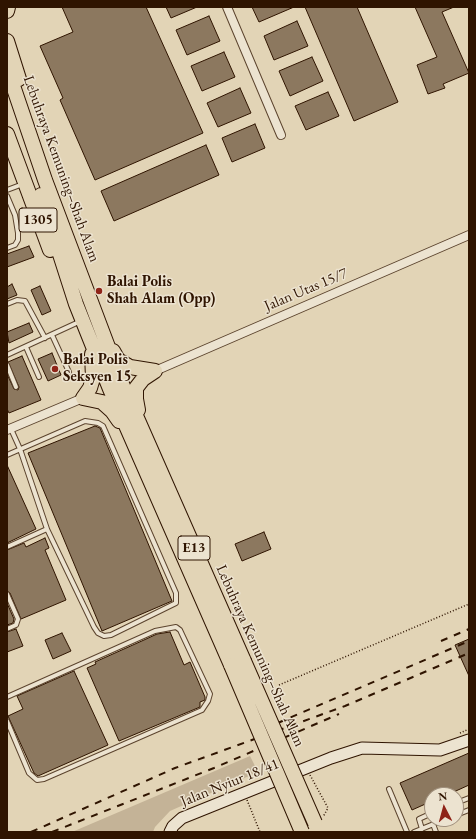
<!DOCTYPE html>
<meta charset="utf-8">
<style>
body{margin:0}
#map{position:relative;width:476px;height:839px;overflow:hidden;background:#e2d4b6;font-family:"EB Garamond",serif}
canvas{display:block}
.frame{position:absolute;inset:0;border:8px solid #2f1400;pointer-events:none}
.north{position:absolute;left:424px;top:787px;width:40px;height:40px;box-sizing:border-box;background:#ece3d0;border:1px solid #a0907d;border-radius:50%;rotate:354deg;font-size:11px;font-weight:700;line-height:16px;text-align:center;color:#2f1400}
.north::after{content:'';display:block;margin:auto;width:14px;height:18px;background:#8f2418;clip-path:polygon(50% 0,100% 100%,50% 72%,0 100%)}
</style>
<div id="map">
<canvas width="476" height="839"></canvas>
<div class="frame"></div>
<div class="north">N</div>
</div>
<script>
const c = document.querySelector('canvas').getContext('2d');
c.lineJoin = 'round';
function fill(path, color) { c.fillStyle = color; c.fill(path, 'evenodd'); }
const poly = rows => new Path2D(rows.map(r => 'M' + r).join(''));
function trace(path, color, width, dash) { c.strokeStyle = color; c.lineWidth = width; c.lineCap = dash ? 'butt' : 'round'; c.setLineDash(dash || []); c.stroke(path); }
function drawText(font, color, halo, rows, align = 'center') {
  c.font = font + ' "EB Garamond",serif'; c.lineWidth = 3; c.setLineDash([]); c.textBaseline = 'middle'; c.strokeStyle = halo; c.fillStyle = color; for (const [text, x, y, turn = 0] of rows) {
    c.save(); c.translate(x, y); c.rotate((+turn || 0) * Math.PI / 180); c.textAlign = isNaN(turn) ? turn : align; if (halo) c.strokeText(text, 0, 0); c.fillText(text, 0, 0); c.restore();
  }
}
const green = poly([
 [250,756,258,772,170,811,155,827,153,832,72,832]
]);
const building = poly([
 [62,7,146,7,203,133,95,180,60,100,63,98,40,46,73,32,62,7],
 [166,7,197,7,171,18,166,7],
 [252,7,294,7,259,22,252,7],
 [305,7,357,7,398,102,354,121,305,7],
 [415,7,454,7,442,12,469,73,443,84,445,88,428,94,417,65,437,57,415,7],
 [209,16,220,41,187,55,176,30,209,16],
 [297,21,308,46,274,60,264,36,297,21],
 [224,52,235,77,202,91,191,66,224,52],
 [312,57,323,81,290,96,279,71,312,57],
 [240,88,251,113,218,127,207,103,240,88],
 [328,92,339,116,306,130,295,106,328,92],
 [255,124,265,148,232,162,222,138,255,124],
 [206,145,219,175,114,221,101,191,206,145],
 [29,246,34,257,7,267,7,254,29,246],
 [12,284,17,295,7,299,7,287,12,284],
 [40,286,51,311,42,315,31,290,40,286],
 [29,323,33,332,9,343,7,332,29,323],
 [52,353,61,375,48,381,38,359,52,353],
 [22,356,41,400,9,413,7,409,7,374,14,389,18,390,19,387,8,362,22,356],
 [95,426,100,428,172,601,102,631,28,453,95,426],
 [7,465,36,529,7,543,7,465],
 [264,532,271,549,242,561,235,544,264,532],
 [45,538,49,548,45,550,66,600,21,619,10,593,7,591,7,550,24,543,26,547,45,538],
 [7,603,14,619,13,623,7,625,7,603],
 [16,629,23,646,7,652,7,632,16,629],
 [170,632,184,665,190,662,205,697,205,700,200,702,200,707,119,741,87,668,96,664,95,662,144,640,157,634,170,632],
 [62,633,71,651,53,659,45,640,62,633],
 [469,639,469,676,455,645,469,639],
 [74,671,108,745,38,776,34,773,8,716,23,709,17,696,74,671],
 [469,753,469,785,447,795,432,795,432,801,412,810,400,783,469,753]
]);
const path = poly([
 [279,685,469,604],
 [460,733,469,729],
 [310,775,328,808,323,817],
 [247,800,260,832],
 [283,832,285,831]
]);
const lane = poly([
 [7,190,23,184],
 [7,196,15,215,18,233,18,240,15,245,7,248],
 [7,304,17,300,25,301,45,338],
 [52,335,69,372],
 [26,347,39,377],
 [7,355,81,321],
 [7,365,16,387],
 [11,429,20,449,47,529],
 [7,455,85,421,98,423,103,426,176,593,176,603,111,635,104,636,98,633,94,627,47,529,7,547],
 [7,594,18,619,16,625,7,629],
 [7,697,155,631,176,627,180,630,210,694,208,701,202,710,44,779,37,780,29,773,7,721],
 [389,789,407,832],
 [456,803,469,798],
 [456,815,469,810],
 [433,824,436,832],
 [422,829,419,819,432,813],
 [414,832,446,819]
]);
const street = poly([
 [227,7,281,135],
 [155,371,469,235],
 [7,430,83,398]
]);
const secondary = poly([
 [170,832,173,826,182,818,331,758,362,748,440,750,469,740]
]);
const highway = poly([
 [7,11,8,7],
 [7,41,19,79],
 [7,68,45,180,122,384,244,661],
 [7,134,50,250],
 [41,195,76,304,110,389,231,665],
 [113,351,118,360,130,367,155,371],
 [92,354,93,378,90,388,83,398,102,402,112,411,119,421],
 [138,410,136,399,136,388,143,379,155,371]
]);
const rail = poly([
 [441,641,469,629],
 [252,734,469,641],
 [31,832,175,768,345,706,469,653],
 [52,832,214,768,339,714]
]);
const highwayBridge = poly([
 [244,661,315,823],
 [231,665,302,832]
]);
const markers = [
 [99,291,4,"#8f2418"],
 [55,369,4,"#8f2418"]
];
const shields = [
 [38,220,38],
 [194,548,32]
];
const shieldNames = [
 ["1305",38,220],
 ["E13",194,548]
];
const streetNames = [
 ["Lebuhraya Kemuning–Shah Alam",61,169,70],
 ["Jalan Utas 15/7",306,290,-23],
 ["Lebuhraya Kemuning–Shah Alam",260,656,66],
 ["Jalan Nyiur 18/41",230,783,-22]
];
const poiNames = [
 ["Balai Polis",107,282],
 ["Shah Alam (Opp)",107,299],
 ["Balai Polis",63,360],
 ["Seksyen 15",63,377]
];
fill(green, '#c4b397');
fill(building, '#8c785f');
trace(building, '#2f1400', 1);
trace(lane, '#5c442e', 6);
trace(street, '#5c442e', 10);
trace(secondary, '#2f1400', 13);
trace(highway, '#2f1400', 16);
trace(path, '#2f1400', 1.5, [1, 2]);
trace(lane, '#ece3d0', 4);
trace(street, '#ece3d0', 8);
trace(secondary, '#ece3d0', 11);
trace(highway, '#e2d4b6', 14);
trace(rail, '#2f1400', 2, [7, 7]);
trace(highwayBridge, '#2f1400', 16, []);
trace(highwayBridge, '#e2d4b6', 14);
for (const [x, y, r, color] of markers) { const dot = new Path2D(); dot.arc(x, y, r, 0, 2 * Math.PI); c.fillStyle = color; c.fill(dot); trace(dot, '#ece3d0', 1.5); }
for (const [x, y, w] of shields) { const box = new Path2D(); box.roundRect(x - w / 2, y - 12, w, 24, 3); c.fillStyle = '#ece3d0'; c.fill(box); trace(box, '#2f1400', 1); }
drawText('bold 14px', '#2f1400', null, shieldNames);
drawText('15px', '#2f1400', '#ece3d0', streetNames);
drawText('bold 15px', '#2f1400', '#ece3d0', poiNames, 'left');
</script>
